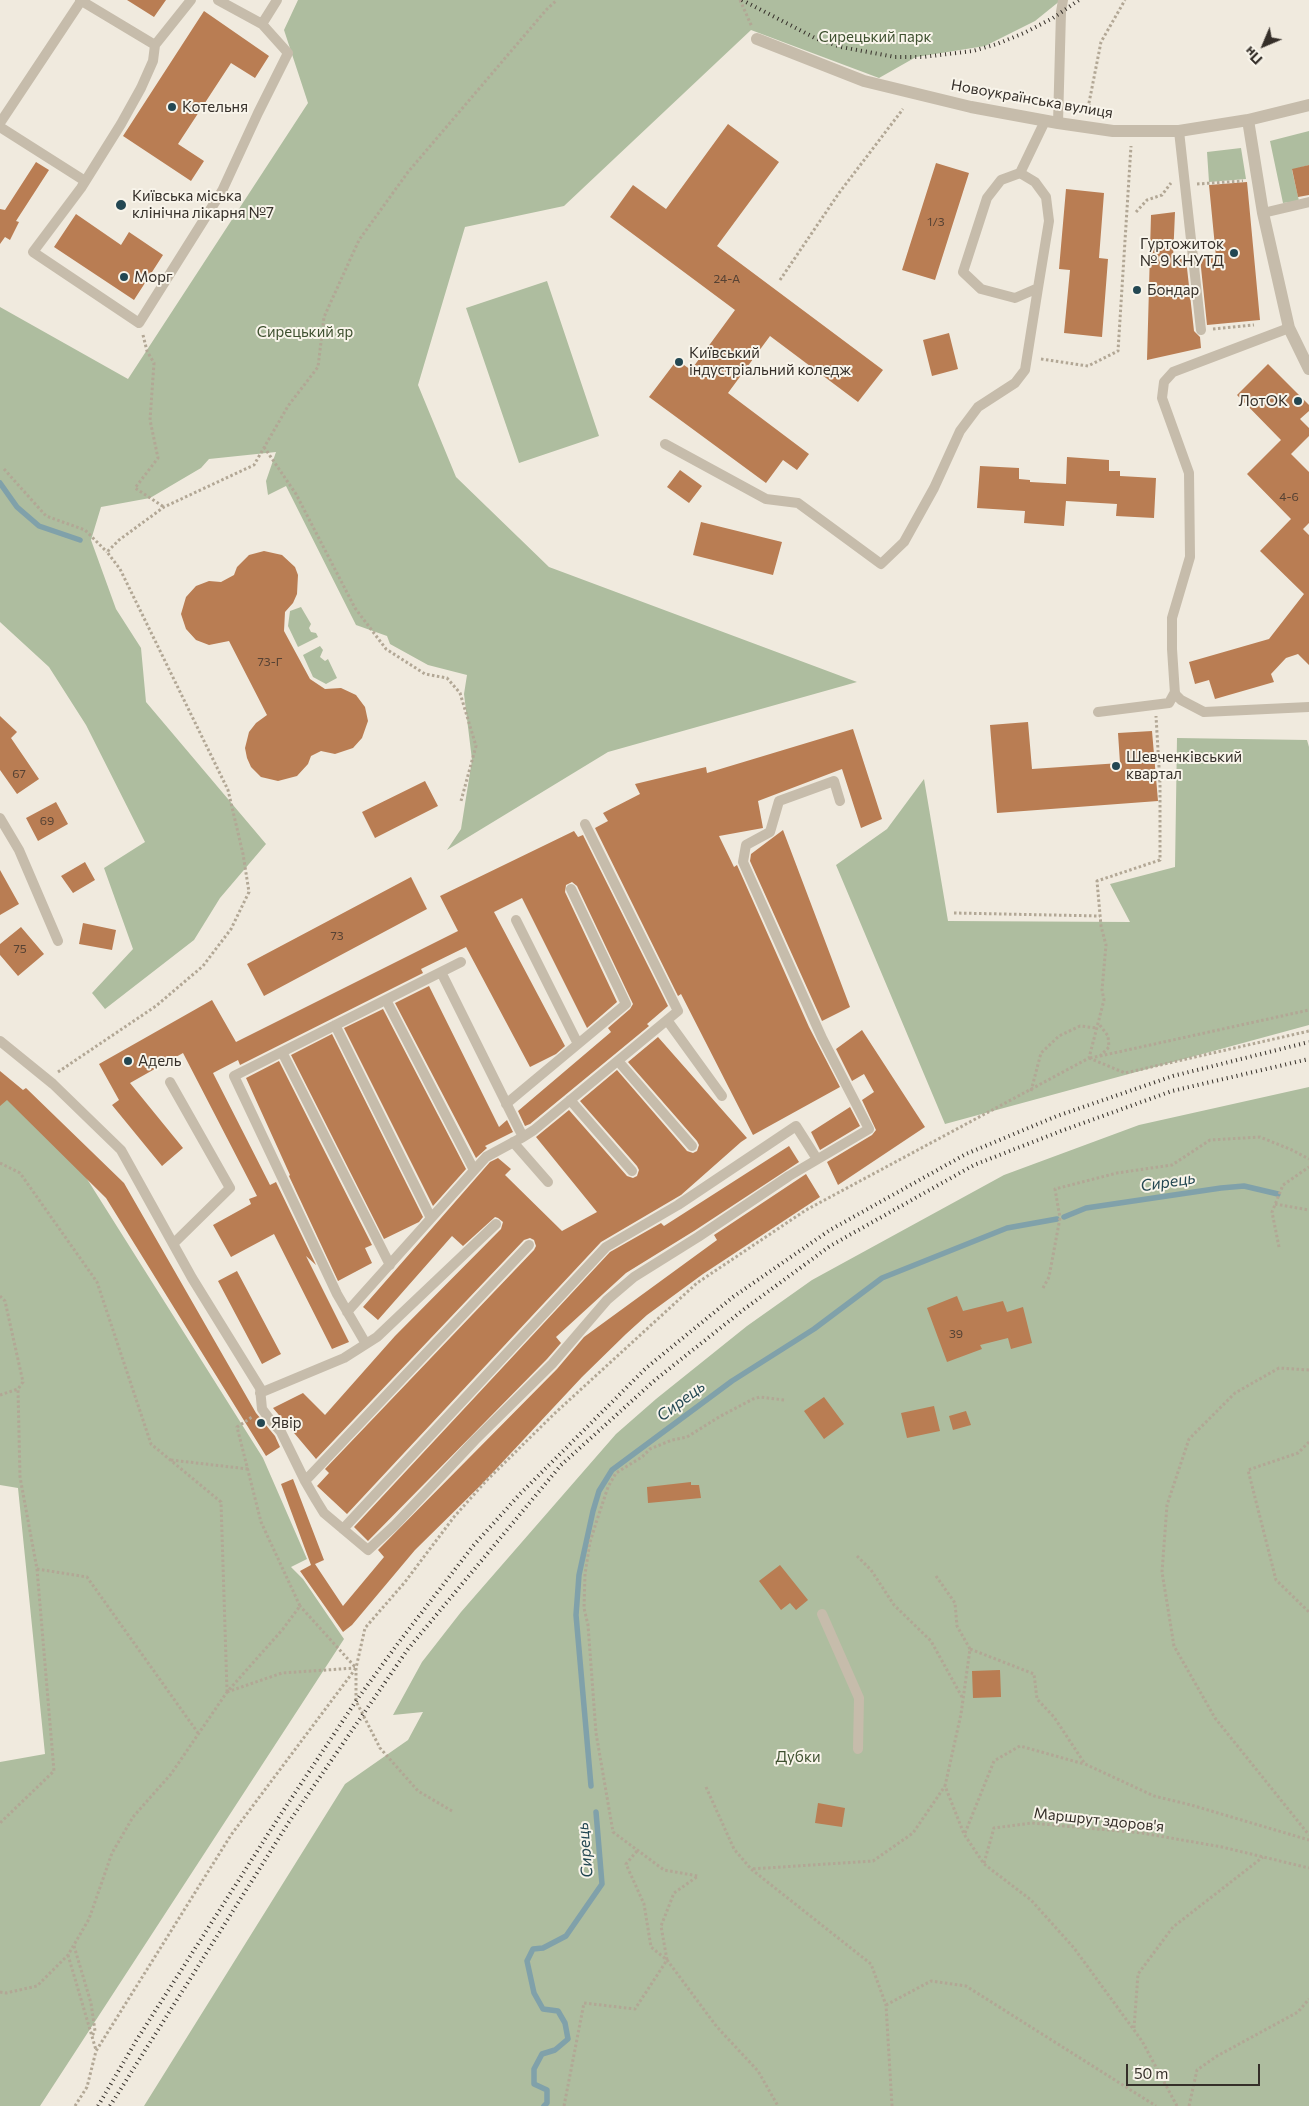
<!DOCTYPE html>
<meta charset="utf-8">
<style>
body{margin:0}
#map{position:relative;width:1309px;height:2106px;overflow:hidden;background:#f0eade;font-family:Commissioner,sans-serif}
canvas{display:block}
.north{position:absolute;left:1239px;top:20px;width:50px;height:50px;-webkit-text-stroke:4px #f8f4ea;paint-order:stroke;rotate:225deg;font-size:14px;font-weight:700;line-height:20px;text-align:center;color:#352f29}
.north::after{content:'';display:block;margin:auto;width:18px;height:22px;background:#352f29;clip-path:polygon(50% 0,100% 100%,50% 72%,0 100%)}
.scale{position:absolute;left:1126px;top:2064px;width:134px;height:22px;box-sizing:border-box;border:2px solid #352f29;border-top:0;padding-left:6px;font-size:15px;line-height:18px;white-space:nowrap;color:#352f29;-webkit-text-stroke:4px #f8f4ea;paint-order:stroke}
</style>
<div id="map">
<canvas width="1309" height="2106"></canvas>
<div class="north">Пн</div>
<div class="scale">50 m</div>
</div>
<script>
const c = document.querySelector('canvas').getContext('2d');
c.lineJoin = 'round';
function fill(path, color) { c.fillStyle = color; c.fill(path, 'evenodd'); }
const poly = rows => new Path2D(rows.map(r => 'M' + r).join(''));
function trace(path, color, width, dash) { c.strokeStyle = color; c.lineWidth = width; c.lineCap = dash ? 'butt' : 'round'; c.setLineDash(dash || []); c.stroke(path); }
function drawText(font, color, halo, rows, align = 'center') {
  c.font = font + ' Commissioner,sans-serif'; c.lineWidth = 4; c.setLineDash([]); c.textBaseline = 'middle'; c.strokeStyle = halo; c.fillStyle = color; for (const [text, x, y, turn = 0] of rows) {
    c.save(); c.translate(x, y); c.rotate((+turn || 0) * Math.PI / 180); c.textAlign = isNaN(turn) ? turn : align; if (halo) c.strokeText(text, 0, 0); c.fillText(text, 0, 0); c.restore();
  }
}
const green = poly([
 [298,0,1061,0,1035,21,985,46,916,57,879,78,751,30,564,206,465,227,418,385,456,477,549,567,857,682,608,752,447,850,461,829,472,760,464,694,467,675,428,665,390,644,387,636,356,625,286,486,268,495,266,481,276,452,209,459,201,468,150,498,101,507,91,540,116,609,141,648,146,702,266,844,220,898,194,940,105,1009,92,993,133,949,104,868,145,842,86,725,49,667,0,622,0,307,128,379,308,103,284,30],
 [1309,131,1309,165,1292,170,1299,201,1283,203,1270,141],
 [1241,148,1246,179,1209,182,1207,152],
 [547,281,599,436,519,463,466,308],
 [301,607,311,624,309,628,311,632,316,633,318,637,298,647,288,626,290,611],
 [320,646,323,650,320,657,325,661,328,659,337,678,326,684,313,677,303,655],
 [1177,738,1307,740,1309,747,1309,1025,945,1124,836,865,887,829,924,779,948,921,1130,922,1110,884,1175,867],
 [0,1080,82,1171,263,1458,307,1559,291,1567,303,1579,344,1639,40,2106,0,2106,0,1762,45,1754,18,1488,0,1485],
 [1309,1087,1309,2106,144,2106,345,1784,408,1740,423,1712,393,1715,422,1662,461,1612,616,1434,656,1399,747,1326,812,1280,1004,1175,1139,1125]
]);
const stream = poly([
 [0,483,17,507,39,526,80,540],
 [1064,1217,1086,1208,1221,1188,1244,1186,1278,1194],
 [591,1786,576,1615,579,1575,593,1511,599,1491,612,1470,732,1381,814,1329,882,1278,1007,1228,1057,1219],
 [544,2106,547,2103,547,2090,534,2084,534,2069,542,2054,555,2050,568,2039,565,2023,558,2011,543,2009,534,1993,527,1961,533,1949,543,1948,566,1936,602,1884,596,1812]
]);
const building = poly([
 [127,0,166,0,154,17],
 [204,11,269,56,255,78,231,63,178,144,204,161,191,181,123,136],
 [728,124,779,162,717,246,883,370,858,402,770,336,728,393,809,454,797,470,783,460,766,483,649,397,677,360,691,370,735,310,610,217,633,185,666,209],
 [36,162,49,170,16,221,19,222,10,240,5,237,0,244,0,209,5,210],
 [936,163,969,173,935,280,902,270],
 [1309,165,1309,195,1298,197,1292,169],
 [1247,182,1260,320,1207,325,1200,258,1216,257,1209,185],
 [1066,189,1104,193,1099,258,1108,259,1102,337,1064,333,1070,270,1059,269],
 [1175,212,1173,259,1186,259,1194,331,1200,337,1201,348,1147,360,1151,215],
 [76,214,121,245,129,232,163,255,134,300,54,247],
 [949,333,958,369,932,376,923,340],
 [1268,364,1309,405,1309,411,1300,419,1309,428,1309,436,1291,454,1309,472,1309,523,1303,529,1309,535,1309,665,1298,654,1286,658,1271,674,1274,682,1215,699,1209,680,1195,684,1189,662,1269,639,1304,594,1260,551,1291,519,1247,474,1281,440,1237,395],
 [1067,457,1109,460,1109,471,1120,471,1120,476,1156,478,1154,518,1116,516,1117,504,1066,501,1064,526,1024,523,1025,511,977,508,980,466,1019,468,1019,479,1030,480,1030,482,1066,484],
 [680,470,702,486,689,503,667,487],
 [701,522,782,542,773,575,693,555],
 [264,551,282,555,295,567,298,575,297,594,293,603,285,612,284,631,310,679,325,689,341,688,356,695,365,707,368,721,362,738,353,748,335,754,321,751,311,756,308,764,297,776,278,781,261,777,251,767,247,758,245,748,249,732,256,723,267,715,229,641,209,645,196,640,186,629,181,614,186,597,196,586,209,581,221,582,234,575,237,567,249,555],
 [0,716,17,732,11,738,39,779,17,794,0,770],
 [1028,722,1032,769,1120,763,1118,733,1152,731,1158,801,997,813,990,725],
 [853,729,882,819,861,828,842,769,758,801,763,828,719,836,734,867,737,865,809,1027,840,1087,753,1135,681,994,678,996,595,828,608,821,603,813,640,794,635,784,706,767,707,773],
 [425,781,438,806,375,838,362,812],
 [56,802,68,824,38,841,26,818],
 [783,830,850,1007,822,1021,750,861,751,854],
 [574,831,578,837,583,835,668,1006,647,1024,649,1026,530,1124,525,1126,518,1111,611,1032,608,1028,630,1009,633,1004,577,886,572,882,566,885,565,892,617,1002,587,1028,522,898,494,912,565,1046,556,1054,530,1067,466,947,421,969,423,973,240,1065,238,1060,213,1073,270,1185,276,1182,316,1265,306,1256,349,1342,332,1349,274,1234,231,1257,213,1225,251,1204,249,1199,257,1196,183,1053,130,1083,183,1148,162,1166,112,1105,119,1100,99,1064,212,1000,236,1042,458,931,440,896],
 [85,862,95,880,73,893,61,876],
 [0,870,19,904,0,915],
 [411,877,427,909,264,996,247,964],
 [83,923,116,930,112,950,79,944],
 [21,927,44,954,18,976,0,955,0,944],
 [429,986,499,1127,507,1120,513,1132,485,1146,487,1148,476,1158,395,1003],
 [383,1009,466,1169,433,1206,344,1028],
 [862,1030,925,1127,838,1185,827,1162,872,1135,876,1130,862,1100,874,1092,864,1074,852,1081,836,1049],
 [332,1034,423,1217,419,1222,384,1239,291,1055],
 [658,1037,747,1138,741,1142,681,1195,601,1242,347,1514,317,1486,329,1473,325,1469,534,1250,536,1246,534,1240,530,1238,524,1240,316,1459,273,1408,303,1393,325,1415,395,1336,501,1229,503,1222,498,1218,495,1217,463,1246,452,1236,378,1320,363,1307,490,1162,498,1158,511,1169,505,1175,562,1231,597,1212,536,1137,569,1110,627,1176,633,1178,637,1176,639,1170,637,1166,580,1101,617,1070,687,1151,693,1153,697,1151,699,1145,697,1141,628,1062],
 [279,1061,372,1245,365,1248,372,1263,338,1281,289,1176,290,1175,246,1078],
 [0,1071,23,1090,26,1088,124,1183,256,1413,275,1436,280,1447,266,1456,106,1198,7,1100,0,1106],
 [850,1107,860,1126,820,1150,811,1132],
 [789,1146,799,1162,694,1231,626,1273,556,1337,561,1343,547,1359,368,1541,354,1527,610,1252,661,1223,664,1226],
 [806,1174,820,1197,703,1274,647,1315,626,1334,582,1377,482,1484,415,1550,352,1625,343,1632,300,1571,311,1565,281,1484,293,1479,324,1560,315,1564,343,1606,384,1557,378,1550,557,1369,584,1337,717,1240,714,1235],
 [237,1271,281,1354,262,1364,218,1281],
 [957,1296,963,1311,1003,1301,1007,1312,1023,1307,1032,1343,1011,1349,1008,1338,980,1345,982,1349,947,1362,927,1308],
 [824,1397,844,1424,824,1439,804,1411],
 [934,1406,940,1431,907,1438,901,1413],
 [966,1411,971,1425,953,1430,949,1416],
 [691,1482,691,1485,699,1485,701,1498,648,1503,647,1487],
 [780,1565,808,1600,796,1610,790,1603,781,1610,759,1581],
 [1000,1670,1001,1697,973,1698,972,1671],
 [818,1803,845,1808,842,1827,815,1823]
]);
const path = poly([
 [740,0,752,27],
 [1089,105,1100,114],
 [1087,113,1101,42,1125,0],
 [1197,184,1243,181],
 [1136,212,1147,200,1162,195,1171,183],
 [780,280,839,193,903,109],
 [1213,329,1254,325],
 [143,335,147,351,154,363,150,420,158,458,135,488,164,507],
 [1041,359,1088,366,1118,351,1131,146],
 [264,447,296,494,355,608,386,649,425,674,447,678,460,693,476,746,461,801],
 [4,469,46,516,85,530,107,552],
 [954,913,1100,916],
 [1100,1056,1309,1010],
 [1089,1058,1125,1073,1309,1031],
 [1090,1058,1100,1056,1109,1047,1108,1036,1099,1024],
 [58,1072,156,1006,203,966,231,929,249,892,243,854,228,790,120,569,107,552,119,540,164,507,254,465,288,406,318,367,324,317,359,240,408,172,547,9,557,0],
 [1031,1091,1041,1053,1059,1036,1080,1026,1097,1028],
 [0,1163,20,1173,97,1282,151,1444,221,1502,227,1691],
 [1275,1204,1309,1210],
 [1279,1247,1272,1212,1283,1185,1309,1167],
 [1043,1288,1049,1277,1060,1218,1055,1189,1117,1173,1172,1165,1210,1140,1260,1137,1292,1150,1309,1159],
 [0,1296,5,1301,23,1382,18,1389,20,1477,37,1569,54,1771,0,1823],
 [1309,1370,1279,1368,1235,1393,1189,1439,1167,1505,1162,1572,1174,1646,1215,1718,1309,1835],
 [0,1395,18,1389],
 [1309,1442,1298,1453,1248,1470,1276,1580,1309,1612],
 [171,1460,248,1469],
 [857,1556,871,1570,894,1605,931,1641,962,1697],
 [37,1569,87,1577,198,1733],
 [936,1576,955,1603,957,1626,970,1649],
 [227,1692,282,1673,355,1668],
 [706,1787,734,1849,751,1869],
 [452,1811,418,1791,380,1748,356,1701,356,1668,365,1628,405,1582,454,1517,486,1481,554,1414,697,1283,806,1210,1089,1058,1104,1000,1102,990,1106,945,1101,926,1097,881,1160,860,1160,784,1156,716],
 [965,1833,994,1761,1020,1746,1084,1764],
 [637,1851,626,1864,644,1904,651,1947,667,1960,717,2027,758,2071,778,2106],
 [984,1863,994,1828,1032,1823,1142,1833,1222,1847,1309,1868],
 [74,1946,91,2003,95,2031,92,2036],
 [68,1955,96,2050],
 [0,1992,6,1993,37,1986,68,1955,89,1919,112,1853,133,1817,171,1774,227,1692,283,1629,300,1606,261,1522,237,1427,252,1417],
 [886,2005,931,1981,966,1986,1156,2106],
 [1134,2028,1138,1974,1173,1927,1263,1857],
 [75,2106,87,2087,96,2051,231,1835,356,1668,300,1606],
 [564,2106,584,2003,635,2009,667,1960,661,1926,674,1893,698,1876,664,1870,613,1832,596,1733,588,1625,584,1608,585,1574,590,1542,598,1517,608,1487,616,1473,642,1457,650,1449,672,1440,687,1437,719,1417,753,1399,760,1397,784,1400],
 [892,2106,886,2005,871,1964,751,1869,873,1861,913,1833,945,1786],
 [1177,2106,1142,2041,1074,1948,1031,1900,984,1864,964,1834,945,1786,961,1714,970,1649,1034,1674,1037,1699,1054,1717,1085,1764,1154,1796,1191,1805,1309,1840],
 [1189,2106,1197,2070,1217,2056,1298,2012,1309,1999]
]);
const lane = poly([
 [80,0,155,45],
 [191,0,155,45,153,61,141,88,121,124,81,188,33,252,139,323,222,191,258,113,288,53,262,24,218,0],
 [262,24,277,0],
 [0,123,81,1],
 [1058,123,1061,12,1063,0],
 [0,127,85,181],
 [1179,131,1201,330],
 [1020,173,1035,182,1046,197,1049,221,1038,288,1015,298,981,289,963,272,987,198,1001,180,1020,173,1045,121],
 [1263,213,1309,202],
 [1289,328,1173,372,1164,382,1162,398,1189,473,1190,557,1172,618,1172,649,1175,694,1181,700,1204,712,1309,707],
 [665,444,766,499,798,503,881,564,904,542,934,488,960,431,978,407,1015,383,1025,370,1038,288],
 [1098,712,1169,703,1175,692],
 [0,818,19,850,58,941],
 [516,920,578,1044],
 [386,1000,474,1170],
 [667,1020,722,1096],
 [335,1025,431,1218],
 [0,1041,53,1084,121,1150,192,1278,260,1388,262,1409,268,1417,281,1432,305,1481,316,1500,324,1513,368,1550,395,1525,475,1440,552,1364,607,1300,634,1277,698,1237,789,1176,869,1129,822,1038,743,862,746,845,770,832,779,801,834,781,840,801],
 [282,1052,390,1265],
 [618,1061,692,1146],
 [170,1082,230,1188,174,1243],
 [570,1100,632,1171],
 [506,1104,626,1004,571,889],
 [523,1137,534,1130,678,1011,585,824],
 [513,1142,548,1182],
 [347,1312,486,1157,523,1137,441,972],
 [366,1344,337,1294,234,1076,461,962],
 [260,1393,344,1358,377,1337,496,1224],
 [305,1481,529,1245],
 [343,1529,606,1247,678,1205,796,1126,817,1159],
 [822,1614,859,1698,858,1749]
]);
const street = poly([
 [757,39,864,81,971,107,1058,123,1113,131,1179,131,1248,120,1309,105],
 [1248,120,1263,213,1289,328,1309,369]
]);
const rail = poly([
 [742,0,817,39,841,47,895,57,923,57,973,51,997,44,1024,33,1053,18,1079,0],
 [98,2106,136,2041,279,1817,356,1701,399,1642,473,1546,519,1495,646,1368,733,1297,830,1230,966,1154,1057,1116,1173,1076,1309,1042],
 [110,2106,289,1822,408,1649,561,1465,655,1380,743,1310,830,1246,974,1165,1061,1131,1172,1091,1309,1059]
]);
const markers = [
 [172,107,5,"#234752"],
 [121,205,6,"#234752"],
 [1234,253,5,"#234752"],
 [124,277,5,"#234752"],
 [1137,290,5,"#234752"],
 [679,362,5,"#234752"],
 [1298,401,5,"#234752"],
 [1116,766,5,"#234752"],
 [128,1061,5,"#234752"],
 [261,1423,5,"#234752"]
];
const numberNames = [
 ["1/3",936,222],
 ["24-А",727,279],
 ["4-6",1289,497],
 ["73-Г",270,662],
 ["67",19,774],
 ["69",47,821],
 ["73",337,936],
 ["75",20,949],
 ["39",956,1334]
];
const parkNames = [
 ["Сирецький парк",875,37],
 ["Сирецький яр",305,332],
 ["Дубки",798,1757]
];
const streetNames = [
 ["Новоукраїнська вулиця",1032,99,10],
 ["Маршрут здоров'я",1099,1820,6]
];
const poiNames = [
 ["Котельня",182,107],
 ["Київська міська",132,196],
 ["клінічна лікарня №7",132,213],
 ["Гуртожиток",1224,244,"right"],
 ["№ 9 КНУТД",1224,261,"right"],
 ["Морг",134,277],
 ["Бондар",1147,290],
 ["Київський",689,353],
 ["індустріальний коледж",689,370],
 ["ЛотОК",1288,401,"right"],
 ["Шевченківський",1126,757],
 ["квартал",1126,774],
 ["Адель",138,1061],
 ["Явір",271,1423]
];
const waterNames = [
 ["Сирець",1168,1182,-9],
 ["Сирець",681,1401,-37],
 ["Сирець",585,1850,-95]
];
fill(green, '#aebd9f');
trace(stream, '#80a1aa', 5.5);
fill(building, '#b97d53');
trace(path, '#b2a795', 3, [2.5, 2.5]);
trace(lane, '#c6bcab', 10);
trace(street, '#c6bcab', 12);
trace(rail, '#352f29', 4, [1, 4]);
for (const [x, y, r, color] of markers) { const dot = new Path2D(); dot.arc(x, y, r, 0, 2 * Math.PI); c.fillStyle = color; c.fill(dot); trace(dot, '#f8f4ea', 2); }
drawText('12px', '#564234', null, numberNames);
drawText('15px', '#3f5130', '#f8f4ea', parkNames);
drawText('15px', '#352f29', '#f8f4ea', streetNames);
drawText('15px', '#352f29', '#f8f4ea', poiNames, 'left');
drawText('italic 16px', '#234752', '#f8f4ea', waterNames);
</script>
